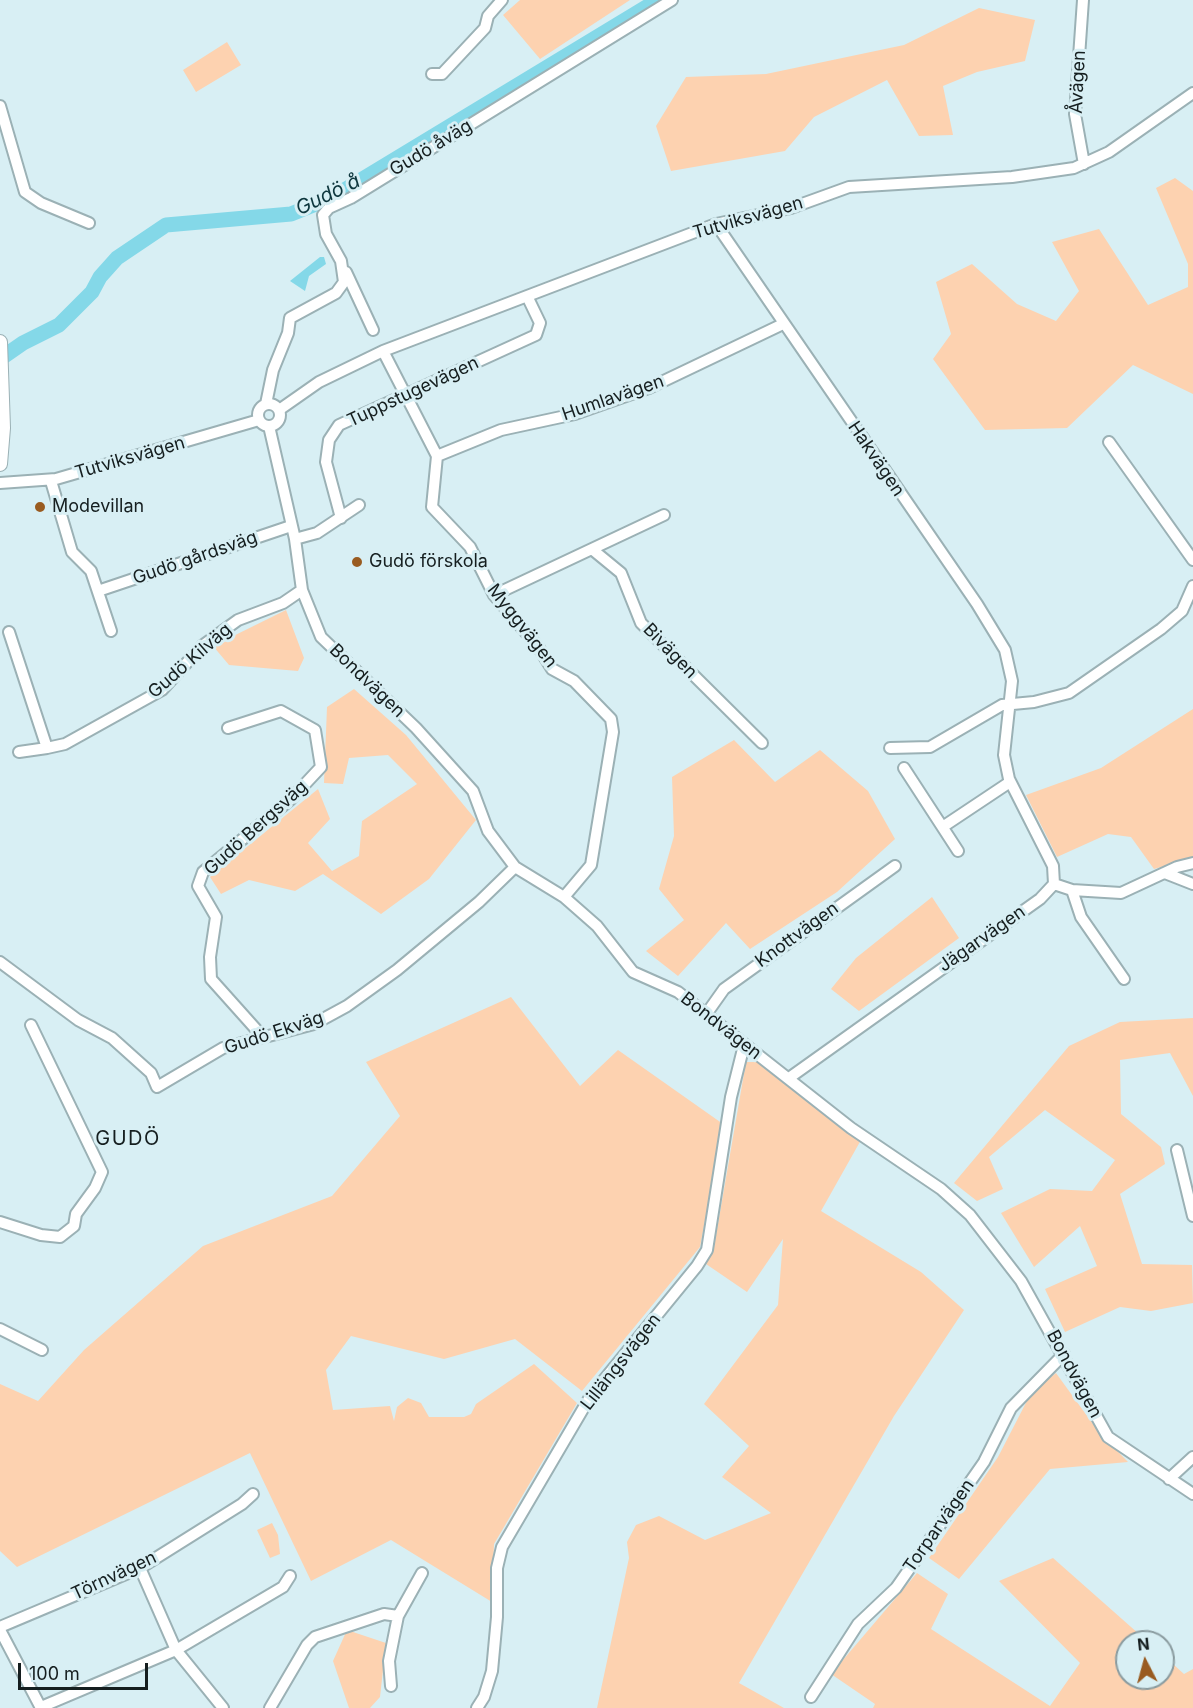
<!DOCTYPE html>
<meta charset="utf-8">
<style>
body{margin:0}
#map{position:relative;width:1193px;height:1708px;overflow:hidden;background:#d8eff4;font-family:Inter,sans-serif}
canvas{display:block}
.north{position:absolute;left:1115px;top:1630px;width:60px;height:60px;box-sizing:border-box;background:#d8eff4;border:2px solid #8a9b9f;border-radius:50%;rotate:354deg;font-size:16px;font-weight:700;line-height:24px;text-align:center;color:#151e1f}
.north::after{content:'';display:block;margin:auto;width:21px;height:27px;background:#995b20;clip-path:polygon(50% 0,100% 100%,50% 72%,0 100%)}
.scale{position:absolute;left:18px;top:1663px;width:130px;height:27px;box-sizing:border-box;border:3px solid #151e1f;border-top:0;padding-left:8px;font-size:18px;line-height:21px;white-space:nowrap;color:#151e1f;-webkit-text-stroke:4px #d8eff4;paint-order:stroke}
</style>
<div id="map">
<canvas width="1193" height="1708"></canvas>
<div class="north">N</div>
<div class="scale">100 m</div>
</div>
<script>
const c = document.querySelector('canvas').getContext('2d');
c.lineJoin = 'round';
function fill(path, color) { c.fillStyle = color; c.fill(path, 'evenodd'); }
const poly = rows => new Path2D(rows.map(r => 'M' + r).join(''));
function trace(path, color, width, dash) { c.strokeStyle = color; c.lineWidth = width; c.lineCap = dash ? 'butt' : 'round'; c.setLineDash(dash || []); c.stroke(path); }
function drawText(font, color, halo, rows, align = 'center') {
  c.font = font + ' Inter,sans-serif'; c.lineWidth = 6; c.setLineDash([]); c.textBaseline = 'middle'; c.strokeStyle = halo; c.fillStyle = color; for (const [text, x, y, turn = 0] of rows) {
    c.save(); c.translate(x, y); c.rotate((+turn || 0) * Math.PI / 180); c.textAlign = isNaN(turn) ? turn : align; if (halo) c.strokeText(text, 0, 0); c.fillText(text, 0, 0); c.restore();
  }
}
const green = poly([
 [520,0,630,0,540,59,503,15],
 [979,8,1035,20,1025,61,977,72,943,86,953,135,919,136,887,80,814,117,785,151,671,171,656,126,686,77,766,74,904,45],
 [227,42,241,65,196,92,183,70],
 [1175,178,1193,191,1193,394,1133,365,1067,428,985,430,933,359,951,334,936,282,972,264,1017,304,1056,321,1079,291,1052,242,1099,229,1148,305,1188,287,1188,264,1156,188],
 [286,610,304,658,298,671,229,665,213,646],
 [354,689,406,735,476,820,429,879,381,914,323,874,295,891,249,880,221,894,210,877,318,789,330,819,308,843,332,871,359,856,362,821,417,784,388,755,349,758,343,784,324,783,327,707],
 [1193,709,1193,858,1154,869,1131,837,1108,834,1057,857,1026,795,1101,768],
 [734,740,775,782,820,750,868,791,895,839,837,892,750,949,726,923,678,976,646,951,684,920,659,889,674,836,672,777],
 [932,897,959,938,859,1011,831,989,856,958],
 [511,997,580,1086,618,1050,723,1124,700,1247,582,1391,515,1339,444,1359,351,1336,326,1370,333,1410,390,1406,394,1421,397,1407,408,1398,421,1403,429,1417,464,1417,471,1414,476,1404,534,1364,577,1403,494,1544,492,1602,391,1540,311,1581,250,1453,17,1567,0,1551,0,1384,38,1401,84,1350,203,1246,332,1196,400,1116,366,1062],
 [1193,1018,1193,1096,1170,1053,1120,1060,1121,1114,1161,1147,1165,1164,1120,1194,1142,1264,1192,1265,1193,1303,1151,1311,1120,1307,1065,1332,1045,1289,1097,1266,1080,1226,1034,1267,1001,1213,1050,1189,1092,1191,1115,1160,1045,1110,989,1157,1003,1189,977,1201,954,1183,1069,1046,1120,1022],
 [746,1062,759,1062,861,1140,821,1211,921,1272,964,1310,894,1416,739,1683,784,1708,597,1708,629,1558,627,1542,636,1525,659,1516,705,1540,771,1513,722,1477,749,1446,704,1404,778,1305,783,1239,747,1292,706,1264,714,1247],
 [1056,1373,1098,1431,1128,1462,1050,1469,959,1579,929,1558,998,1457,1031,1393],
 [272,1523,278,1535,280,1554,270,1558,257,1530],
 [1053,1558,1148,1642,1127,1642,1127,1678,1163,1678,1163,1655,1184,1674,1193,1669,1193,1708,873,1708,875,1704,831,1674,917,1573,948,1594,931,1629,1050,1706,1080,1663,999,1581],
 [347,1630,386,1643,380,1697,370,1708,349,1708,333,1661]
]);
const water = poly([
 [320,257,324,257,326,264,309,276,305,291,290,281]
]);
const river = poly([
 [0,359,23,343,59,325,92,292,100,277,117,258,166,225,291,214,333,197,658,0]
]);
const street = poly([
 [1083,0,1075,114,1084,164],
 [432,74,442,74,485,28,488,16,502,0],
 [0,106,25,192,41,203,89,223],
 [716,224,977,604,1005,650,1012,681,1004,755,1009,779,1053,866,1054,884],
 [346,272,373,330],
 [383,351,437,456,432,507,470,547,494,595,539,648,552,669,574,681,611,719,613,732,591,865,564,897],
 '258 415a11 11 0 1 1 22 0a11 11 0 1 1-22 0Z',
 [266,404,273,370,288,333,290,318,336,293,344,282,341,261,326,234,323,215,329,208,351,198,672,0],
 [279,410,319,382,383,351,716,224,791,208,849,187,1012,177,1074,168,1109,152,1193,93],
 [269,426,295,539,302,590,321,637,416,728,473,791,488,831,515,867,564,897,597,926,633,972,678,992,851,1128,941,1189,970,1215,1021,1281,1108,1437,1193,1494],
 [1109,442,1193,560],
 [437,456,501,430,575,414,649,388,783,324],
 [51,481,72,552,91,571,111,631],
 [0,483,56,479,259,420],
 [341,518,326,462,329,440,339,425,536,335,540,323,527,296],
 [295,539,317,533,359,505],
 [593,550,621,573,641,623,762,743],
 [98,591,291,526],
 [494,595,664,515],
 [9,632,47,748,65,744,162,690,202,646,238,620,283,603,302,590],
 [228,728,281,711,315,730,321,767,291,799,203,872,198,886,216,917,210,957,211,979,262,1036],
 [890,748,930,747,1002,705,1034,702,1069,693,1161,629,1182,611,1193,586],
 [19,752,47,748],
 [904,768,958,851],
 [944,826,1010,782],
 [1165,873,1193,884],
 [1072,890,1081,917,1124,979],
 [0,962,78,1020,112,1038,151,1073,157,1087,223,1048,314,1024,347,1006,397,970,479,902,515,867],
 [707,1013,724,989,895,866],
 [789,1078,1040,899,1054,884,1072,890,1121,893,1177,867,1193,863],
 [1177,1150,1193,1216],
 [0,1222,41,1235,60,1237,74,1226,76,1214,95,1188,102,1172,31,1025],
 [0,1329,42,1350],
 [1169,1479,1193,1457],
 [140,1568,176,1650,223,1708],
 [0,1627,140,1568,242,1504,253,1494],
 [0,1630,41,1708],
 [391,1686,389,1661,398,1616],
 [811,1697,858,1624,896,1588,984,1462,1011,1408,1064,1354],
 [41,1707,176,1650,283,1587,290,1576],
 [270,1708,307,1645,315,1637,384,1614,398,1616,422,1573],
 [477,1708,484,1697,492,1671,497,1617,497,1568,502,1547,590,1397,697,1266,707,1250,731,1097,744,1045]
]);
const secondary = poly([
 [0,342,3,428,0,464]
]);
const markers = [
 [40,507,6,"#995b20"],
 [357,562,6,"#995b20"]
];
const streetNames = [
 ["Åvägen",1078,82,-87],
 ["Gudö åväg",431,148,-31],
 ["Tutviksvägen",748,218,-16],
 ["Tuppstugevägen",413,392,-25],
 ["Humlavägen",613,398,-19],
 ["Tutviksvägen",130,458,-16],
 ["Hakvägen",876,459,56],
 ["Gudö gårdsväg",195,558,-19],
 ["Myggvägen",522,626,52],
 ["Bivägen",670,651,46],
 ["Gudö Kilväg",190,661,-41],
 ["Bondvägen",367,681,44],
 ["Gudö Bergsväg",256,828,-42],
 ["Knottvägen",797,935,-36],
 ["Jägarvägen",982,939,-35],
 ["Bondvägen",721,1026,38],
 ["Gudö Ekväg",274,1033,-18],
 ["Lillängsvägen",621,1362,-52],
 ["Bondvägen",1074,1374,62],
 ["Torparvägen",939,1526,-55],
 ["Törnvägen",114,1576,-25]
];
const poiNames = [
 ["Modevillan",52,507],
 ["Gudö förskola",369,562]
];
const waterNames = [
 ["Gudö å",328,195,-26]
];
const neighbourhoodNames = [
 ["GUDÖ",128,1139]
];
fill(green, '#fdd2b0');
fill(water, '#84d8e8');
trace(river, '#84d8e8', 15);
trace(street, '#9bb1b5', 14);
trace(secondary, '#9bb1b5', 16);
trace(street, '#fff', 10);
trace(secondary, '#fff', 14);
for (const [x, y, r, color] of markers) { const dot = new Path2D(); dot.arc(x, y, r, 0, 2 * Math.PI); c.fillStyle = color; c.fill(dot); trace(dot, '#d8eff4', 2); }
drawText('18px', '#151e1f', '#d8eff4', streetNames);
drawText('18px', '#151e1f', '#d8eff4', poiNames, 'left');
drawText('italic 20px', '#0d363d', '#d8eff4', waterNames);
c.letterSpacing = '1.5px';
drawText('20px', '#151e1f', '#d8eff4', neighbourhoodNames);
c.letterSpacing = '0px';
</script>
